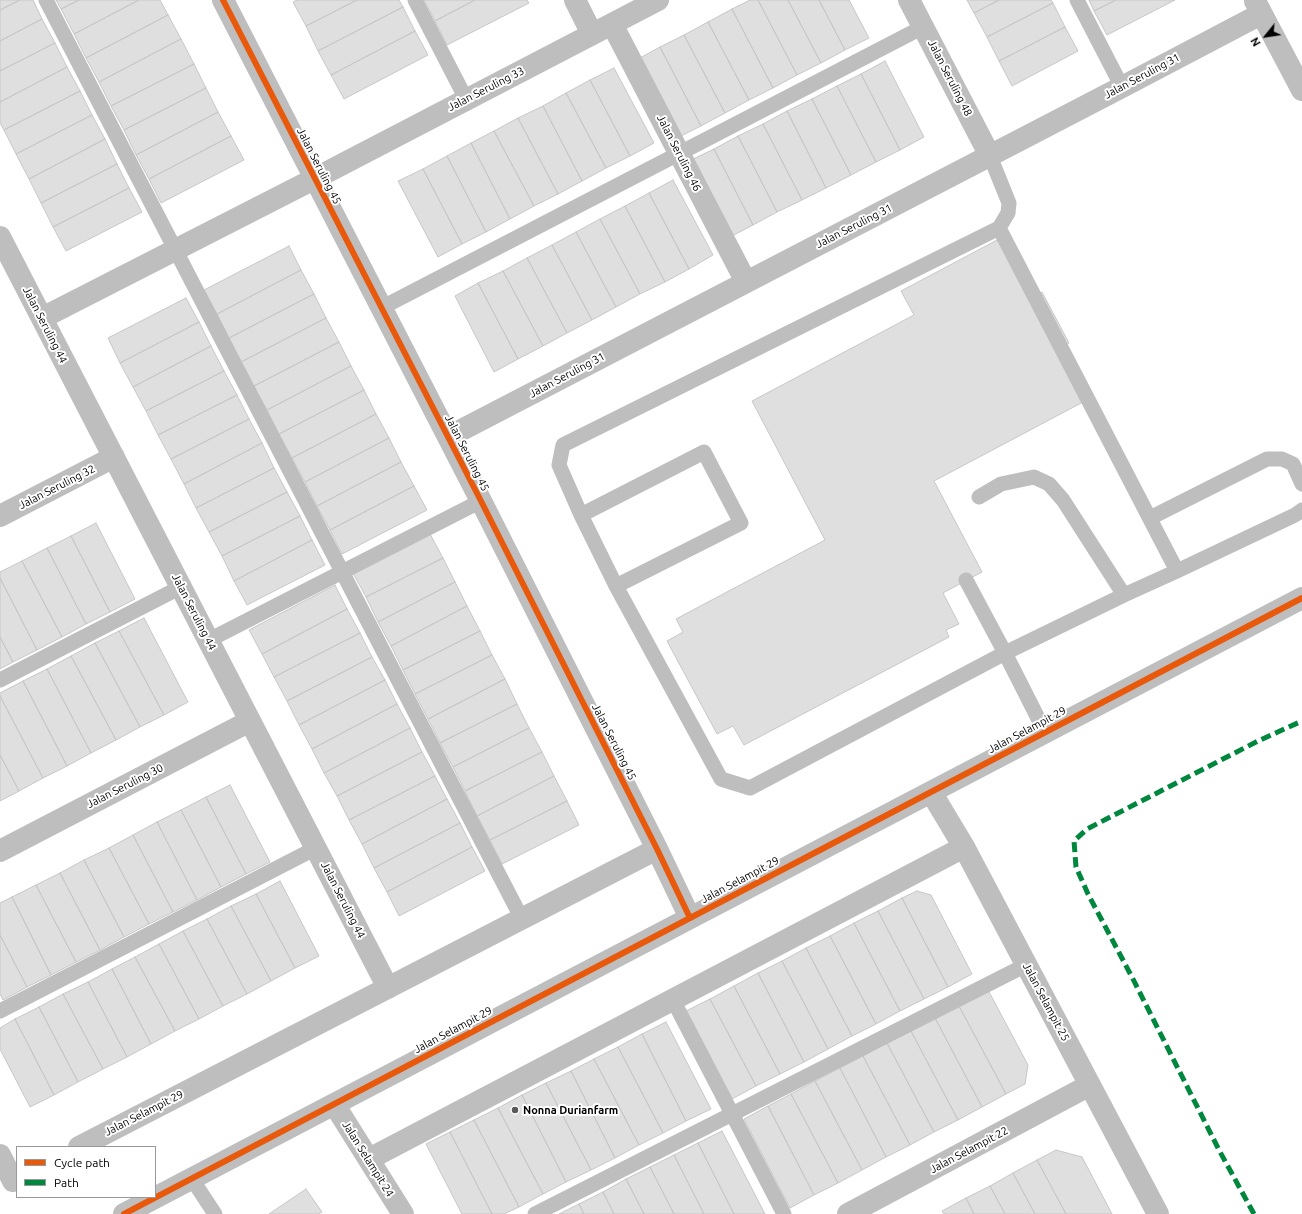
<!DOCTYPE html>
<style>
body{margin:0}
#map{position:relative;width:1302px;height:1214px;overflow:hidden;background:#fff;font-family:Ubuntu,sans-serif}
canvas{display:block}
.legend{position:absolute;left:16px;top:1146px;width:140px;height:52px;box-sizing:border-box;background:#fff;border:1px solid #999;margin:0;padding:5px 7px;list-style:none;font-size:12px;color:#000}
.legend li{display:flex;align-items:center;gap:8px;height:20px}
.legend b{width:20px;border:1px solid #999}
.north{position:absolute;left:1246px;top:16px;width:40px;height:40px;-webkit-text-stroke:3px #fff;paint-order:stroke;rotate:240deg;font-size:11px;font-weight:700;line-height:16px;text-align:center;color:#000}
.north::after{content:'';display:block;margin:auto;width:14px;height:18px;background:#000;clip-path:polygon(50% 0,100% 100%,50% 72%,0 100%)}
</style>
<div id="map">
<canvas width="1302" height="1214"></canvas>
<ul class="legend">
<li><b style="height:5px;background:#e8590c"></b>Cycle path</li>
<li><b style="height:5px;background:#00873e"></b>Path</li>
</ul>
<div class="north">N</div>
</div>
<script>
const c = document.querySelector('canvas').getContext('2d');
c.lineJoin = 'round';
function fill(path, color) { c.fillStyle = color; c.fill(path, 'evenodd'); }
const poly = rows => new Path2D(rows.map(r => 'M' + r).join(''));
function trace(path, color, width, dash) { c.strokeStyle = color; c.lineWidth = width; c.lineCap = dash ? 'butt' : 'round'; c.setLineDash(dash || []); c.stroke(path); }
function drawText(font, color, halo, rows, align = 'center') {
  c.font = font + ' Ubuntu,sans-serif'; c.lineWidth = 4; c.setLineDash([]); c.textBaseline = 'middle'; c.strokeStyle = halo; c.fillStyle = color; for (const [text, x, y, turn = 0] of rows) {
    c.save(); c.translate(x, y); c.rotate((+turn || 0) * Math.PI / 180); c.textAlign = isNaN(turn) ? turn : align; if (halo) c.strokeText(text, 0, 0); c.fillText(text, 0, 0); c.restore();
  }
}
const building = poly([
 [0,0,20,0,0,10,0,0],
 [20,0,33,0,42,19,0,41,0,10,20,0],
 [56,0,79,0,61,9,56,0],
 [79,0,139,0,74,34,61,9,79,0],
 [139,0,160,0,168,15,86,58,74,34,139,0],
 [297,0,357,0,306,26,293,2,297,0],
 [357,0,399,0,403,7,318,51,306,26,357,0],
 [424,0,475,0,435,21,424,0],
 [475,0,527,0,529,3,447,45,435,21,475,0],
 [750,0,758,0,797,75,773,88,732,9,750,0],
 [758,0,788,0,821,63,797,75,758,0],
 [788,0,819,0,845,50,821,63,788,0],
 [819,0,849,0,869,38,845,50,819,0],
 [967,0,999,0,974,13,967,0],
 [999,0,1051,0,1053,3,987,37,974,13,999,0],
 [1089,0,1116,0,1094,11,1089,0],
 [1116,0,1175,0,1107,35,1094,11,1116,0],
 [1053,3,1065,27,999,61,987,37,1053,3],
 [403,7,415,31,331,75,318,51,403,7],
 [732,9,773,88,749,100,708,22,732,9],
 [168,15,181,39,99,82,86,58,168,15],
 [42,19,55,43,0,71,0,41,42,19],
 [708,22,749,100,725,113,684,35,708,22],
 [1065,27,1078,51,1012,86,999,61,1065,27],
 [415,31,428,55,344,99,331,75,415,31],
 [684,35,725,113,701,126,660,47,684,35],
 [181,39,194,64,111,106,99,82,181,39],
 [55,43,67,67,0,102,0,71,55,43],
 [660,47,701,126,677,138,636,60,660,47],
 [885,61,924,137,900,150,861,74,885,61],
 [194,64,206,88,124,130,111,106,194,64],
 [67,67,80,91,4,130,0,123,0,102,67,67],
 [614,68,654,143,630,156,590,80,614,68],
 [861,74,900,150,876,162,837,86,861,74],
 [590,80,630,156,606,168,566,93,590,80],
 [837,86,876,162,851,175,812,99,837,86],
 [206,88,218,112,136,155,124,130,206,88],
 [80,91,92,115,16,154,4,130,80,91],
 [566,93,606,168,582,181,543,106,566,93],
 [812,99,851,175,826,188,787,111,812,99],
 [543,106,582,181,558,194,518,118,543,106],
 [787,111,826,188,802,200,763,124,787,111],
 [218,112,231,136,149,179,136,155,218,112],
 [92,115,105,139,29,179,16,154,92,115],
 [518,118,558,194,534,206,494,131,518,118],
 [763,124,802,200,777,212,738,136,763,124],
 [494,131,534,206,510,219,471,143,494,131],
 [231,136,244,160,161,203,149,179,231,136],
 [738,136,777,212,753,225,714,149,738,136],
 [105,139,117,164,41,203,29,179,105,139],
 [471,143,510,219,486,232,447,156,471,143],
 [714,149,753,225,728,238,689,161,714,149],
 [447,156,486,232,462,244,423,169,447,156],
 [117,164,129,188,53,227,41,203,117,164],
 [423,169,462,244,438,257,398,181,423,169],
 [673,180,713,255,689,269,649,193,673,180],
 [129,188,142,212,66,251,53,227,129,188],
 [649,193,689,269,665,282,625,206,649,193],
 [625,206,665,282,640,294,600,219,625,206],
 [600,219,640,294,616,307,576,232,600,219],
 [576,232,616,307,592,320,552,245,576,232],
 [999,239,1031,298,1042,292,1069,343,1058,349,1085,401,934,481,982,572,943,593,959,624,946,630,949,637,744,745,733,726,717,734,667,641,683,632,676,619,825,540,752,401,914,315,901,291,999,239],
 [552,245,592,320,567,333,527,258,552,245],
 [289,246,301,270,217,314,204,290,289,246],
 [527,258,567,333,543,346,503,271,527,258],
 [301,270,314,294,229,338,217,314,301,270],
 [503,271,543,346,518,359,478,283,503,271],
 [478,283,518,359,494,372,455,296,478,283],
 [314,294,326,318,241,362,229,338,314,294],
 [186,298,199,322,120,363,108,338,186,298],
 [326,318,339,342,254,386,241,362,326,318],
 [199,322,211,346,133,387,120,363,199,322],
 [339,342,351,366,267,410,254,386,339,342],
 [211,346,224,371,146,411,133,387,211,346],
 [351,366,364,390,279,434,267,410,351,366],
 [224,371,237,395,158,435,146,411,224,371],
 [364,390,376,414,292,458,279,434,364,390],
 [237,395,249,419,171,459,158,435,237,395],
 [376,414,389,438,305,482,292,458,376,414],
 [249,419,262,443,184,484,171,459,249,419],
 [389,438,401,462,317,506,305,482,389,438],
 [262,443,274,468,196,508,184,484,262,443],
 [401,462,414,486,330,530,317,506,401,462],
 [274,468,287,492,209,532,196,508,274,468],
 [414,486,427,510,342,554,330,530,414,486],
 [287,492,300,516,222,556,209,532,287,492],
 [300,516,312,540,234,581,222,556,300,516],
 [96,523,135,599,110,612,71,536,96,523],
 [430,534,443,558,366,597,353,573,430,534],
 [71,536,110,612,86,624,47,548,71,536],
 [312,540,325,565,247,605,234,581,312,540],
 [47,548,86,624,62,637,22,561,47,548],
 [443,558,455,582,378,622,366,597,443,558],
 [22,561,62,637,37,650,0,578,0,572,22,561],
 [0,578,37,650,13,662,0,637,0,578],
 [455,582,467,606,391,646,378,622,455,582],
 [335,585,347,609,262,654,249,630,335,585],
 [467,606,480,631,403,670,391,646,467,606],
 [347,609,360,633,274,677,262,654,347,609],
 [144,618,188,702,164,715,119,631,144,618],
 [119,631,164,715,140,727,95,643,119,631],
 [480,631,492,655,415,694,403,670,480,631],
 [360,633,372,657,287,701,274,677,360,633],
 [0,637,13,662,0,669,0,637],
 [95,643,140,727,116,740,71,656,95,643],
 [492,655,505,679,428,719,415,694,492,655],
 [71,656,116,740,91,753,47,669,71,656],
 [372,657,385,680,299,725,287,701,372,657],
 [47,669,91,753,67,766,23,681,47,669],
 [505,679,517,704,440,743,428,719,505,679],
 [385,680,397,704,312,749,299,725,385,680],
 [23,681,67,766,43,778,0,696,0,693,23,681],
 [0,696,43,778,19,791,0,755,0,696],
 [397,704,410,728,324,773,312,749,397,704],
 [517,704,529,728,453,767,440,743,517,704],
 [410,728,422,752,337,796,324,773,410,728],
 [529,728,542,752,465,791,453,767,529,728],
 [422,752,435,776,349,820,337,796,422,752],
 [542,752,554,776,477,816,465,791,542,752],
 [0,755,19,791,0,801,0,755],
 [435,776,447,799,362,844,349,820,435,776],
 [554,776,567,801,490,840,477,816,554,776],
 [230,785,270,862,246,874,206,797,230,785],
 [206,797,246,874,221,887,181,810,206,797],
 [447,799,460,823,374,868,362,844,447,799],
 [567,801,579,825,502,864,490,840,567,801],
 [181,810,221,887,197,900,157,822,181,810],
 [157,822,197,900,173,912,133,835,157,822],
 [460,823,472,847,387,892,374,868,460,823],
 [133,835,173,912,149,924,109,848,133,835],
 [472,847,485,871,399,916,387,892,472,847],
 [109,848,149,924,124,937,84,860,109,848],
 [84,860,124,937,100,950,60,873,84,860],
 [60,873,100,950,76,962,36,885,60,873],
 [280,881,319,956,295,968,256,894,280,881],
 [36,885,76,962,51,975,12,897,36,885],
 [917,891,931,895,972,974,948,987,902,898,917,891],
 [256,894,295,968,271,981,231,906,256,894],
 [12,897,51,975,27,987,0,935,0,903,12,897],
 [902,898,948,987,924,999,878,911,902,898],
 [231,906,271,981,247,994,207,919,231,906],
 [878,911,924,999,900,1011,854,923,878,911],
 [207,919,247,994,223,1006,183,931,207,919],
 [854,923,900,1011,876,1024,830,936,854,923],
 [183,931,223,1006,199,1019,159,944,183,931],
 [0,935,27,987,3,1000,0,994,0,935],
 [830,936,876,1024,852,1036,806,948,830,936],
 [159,944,199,1019,175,1031,135,957,159,944],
 [806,948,852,1036,828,1049,782,961,806,948],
 [135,957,175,1031,151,1044,112,969,135,957],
 [782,961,828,1049,804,1062,758,973,782,961],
 [112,969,151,1044,127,1057,88,982,112,969],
 [758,973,804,1062,780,1074,734,986,758,973],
 [88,982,127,1057,103,1069,63,994,88,982],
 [734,986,780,1074,756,1086,710,999,734,986],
 [988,990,1028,1065,1025,1084,1006,1094,959,1006,988,990],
 [63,994,103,1069,78,1082,39,1007,63,994],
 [710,999,756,1086,732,1099,686,1011,710,999],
 [959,1006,1006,1094,982,1107,935,1018,959,1006],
 [39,1007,78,1082,54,1095,15,1019,39,1007],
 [935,1018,982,1107,958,1120,911,1031,935,1018],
 [15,1019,54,1095,30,1107,0,1049,0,1028,15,1019],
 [666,1022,711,1109,686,1121,642,1034,666,1022],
 [911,1031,958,1120,934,1132,887,1043,911,1031],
 [642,1034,686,1121,663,1133,618,1047,642,1034],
 [887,1043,934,1132,910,1145,863,1056,887,1043],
 [618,1047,663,1133,639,1145,594,1059,618,1047],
 [863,1056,910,1145,886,1157,840,1068,863,1056],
 [594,1059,639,1145,615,1158,571,1071,594,1059],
 [840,1068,886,1157,862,1170,815,1081,840,1068],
 [571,1071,615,1158,591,1170,546,1083,571,1071],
 [815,1081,862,1170,838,1183,791,1094,815,1081],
 [546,1083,591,1170,566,1182,522,1095,546,1083],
 [791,1094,838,1183,814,1195,768,1106,791,1094],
 [522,1095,566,1182,543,1194,498,1108,522,1095],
 [768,1106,814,1195,790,1208,744,1119,768,1106],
 [498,1108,543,1194,519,1207,474,1120,498,1108],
 [474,1120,519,1207,504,1214,492,1214,450,1132,474,1120],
 [722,1131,765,1214,734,1214,698,1143,722,1131],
 [450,1132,492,1214,462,1214,426,1144,450,1132],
 [698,1143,734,1214,704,1214,674,1155,698,1143],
 [1056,1150,1082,1157,1112,1214,1066,1214,1037,1160,1056,1150],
 [674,1155,704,1214,674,1214,650,1167,674,1155],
 [1037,1160,1066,1214,1035,1214,1013,1173,1037,1160],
 [650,1167,674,1214,644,1214,626,1179,650,1167],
 [1013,1173,1035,1214,1005,1214,990,1186,1013,1173],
 [626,1179,644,1214,614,1214,603,1192,626,1179],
 [990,1186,1005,1214,974,1214,966,1198,990,1186],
 [306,1189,322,1212,318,1214,269,1214,306,1189],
 [603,1192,614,1214,584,1214,579,1204,603,1192],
 [966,1198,974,1214,944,1214,942,1211,966,1198],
 [579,1204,584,1214,559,1214,579,1204]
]);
const lane = poly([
 [46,0,522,919],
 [415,0,466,99],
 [1077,0,1122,87],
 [990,156,1009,203,1008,213,999,228,563,445,559,465,581,515,616,586,721,779,750,788,1005,653,1045,732],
 [999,228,1177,571],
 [381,308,923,27],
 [979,497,1001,484,1034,477,1049,484,1063,500,1124,595],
 [581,515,704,452,741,523,616,586],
 [1150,518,1267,459,1282,459,1293,464,1302,484],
 [966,580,1005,653,1124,595,1177,571,1295,515,1302,510],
 [209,640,481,501],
 [0,680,181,587],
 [673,1000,784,1214],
 [0,1011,316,848],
 [192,1179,215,1214],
 [535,1214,1026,965]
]);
const street = poly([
 [223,0,481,501,657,849,690,918],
 [575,0,592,34],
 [909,0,990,156],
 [1255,1,1302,90],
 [612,24,746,282],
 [0,237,388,988],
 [42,318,314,179,658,0],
 [448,437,1122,87,1261,14],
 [0,516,114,457],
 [931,792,964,847,1158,1214],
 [0,851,250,721],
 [334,1104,403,1214],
 [79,1147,657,849],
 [0,1155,13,1181],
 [369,1159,964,847],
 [124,1214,1302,598],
 [848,1214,1090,1085]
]);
const quiet = poly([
 [1254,1214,1219,1150,1134,981,1088,894,1076,867,1074,841,1087,829,1258,741,1302,721]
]);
const cycleway = poly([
 [223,0,481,501,657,849,690,918],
 [124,1214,1302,598]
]);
const markers = [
 [515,1110,4,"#595959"]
];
const streetNames = [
 ["Jalan Seruling 31",1142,76,-28],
 ["Jalan Seruling 48",950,78,63],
 ["Jalan Seruling 33",486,89,-27],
 ["Jalan Seruling 46",679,153,63],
 ["Jalan Seruling 45",319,166,63],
 ["Jalan Seruling 31",854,226,-27],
 ["Jalan Seruling 44",45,325,63],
 ["Jalan Seruling 31",567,375,-28],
 ["Jalan Seruling 45",467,453,63],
 ["Jalan Seruling 32",57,487,-27],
 ["Jalan Seruling 44",194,612,63],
 ["Jalan Selampit 29",1027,730,-28],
 ["Jalan Seruling 45",614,742,63],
 ["Jalan Seruling 30",125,786,-27],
 ["Jalan Selampit 29",740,880,-28],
 ["Jalan Seruling 44",343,900,63],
 ["Jalan Selampit 25",1046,1002,62],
 ["Jalan Selampit 29",453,1030,-28],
 ["Jalan Selampit 29",144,1113,-27],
 ["Jalan Selampit 22",969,1150,-28],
 ["Jalan Selampit 24",368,1159,58]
];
const poiNames = [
 ["Nonna Durianfarm",523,1110]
];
fill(building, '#dfdfdf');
trace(building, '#c7c7c7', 1);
trace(lane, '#bebebe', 15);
trace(street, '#bebebe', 22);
trace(quiet, '#00873e', 5, [10, 5]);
trace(cycleway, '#e8590c', 6);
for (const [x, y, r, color] of markers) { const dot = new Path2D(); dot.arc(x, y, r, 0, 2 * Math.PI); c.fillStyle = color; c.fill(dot); trace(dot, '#fff', 1.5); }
drawText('11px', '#000', '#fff', streetNames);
drawText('bold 11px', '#000', '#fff', poiNames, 'left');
</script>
